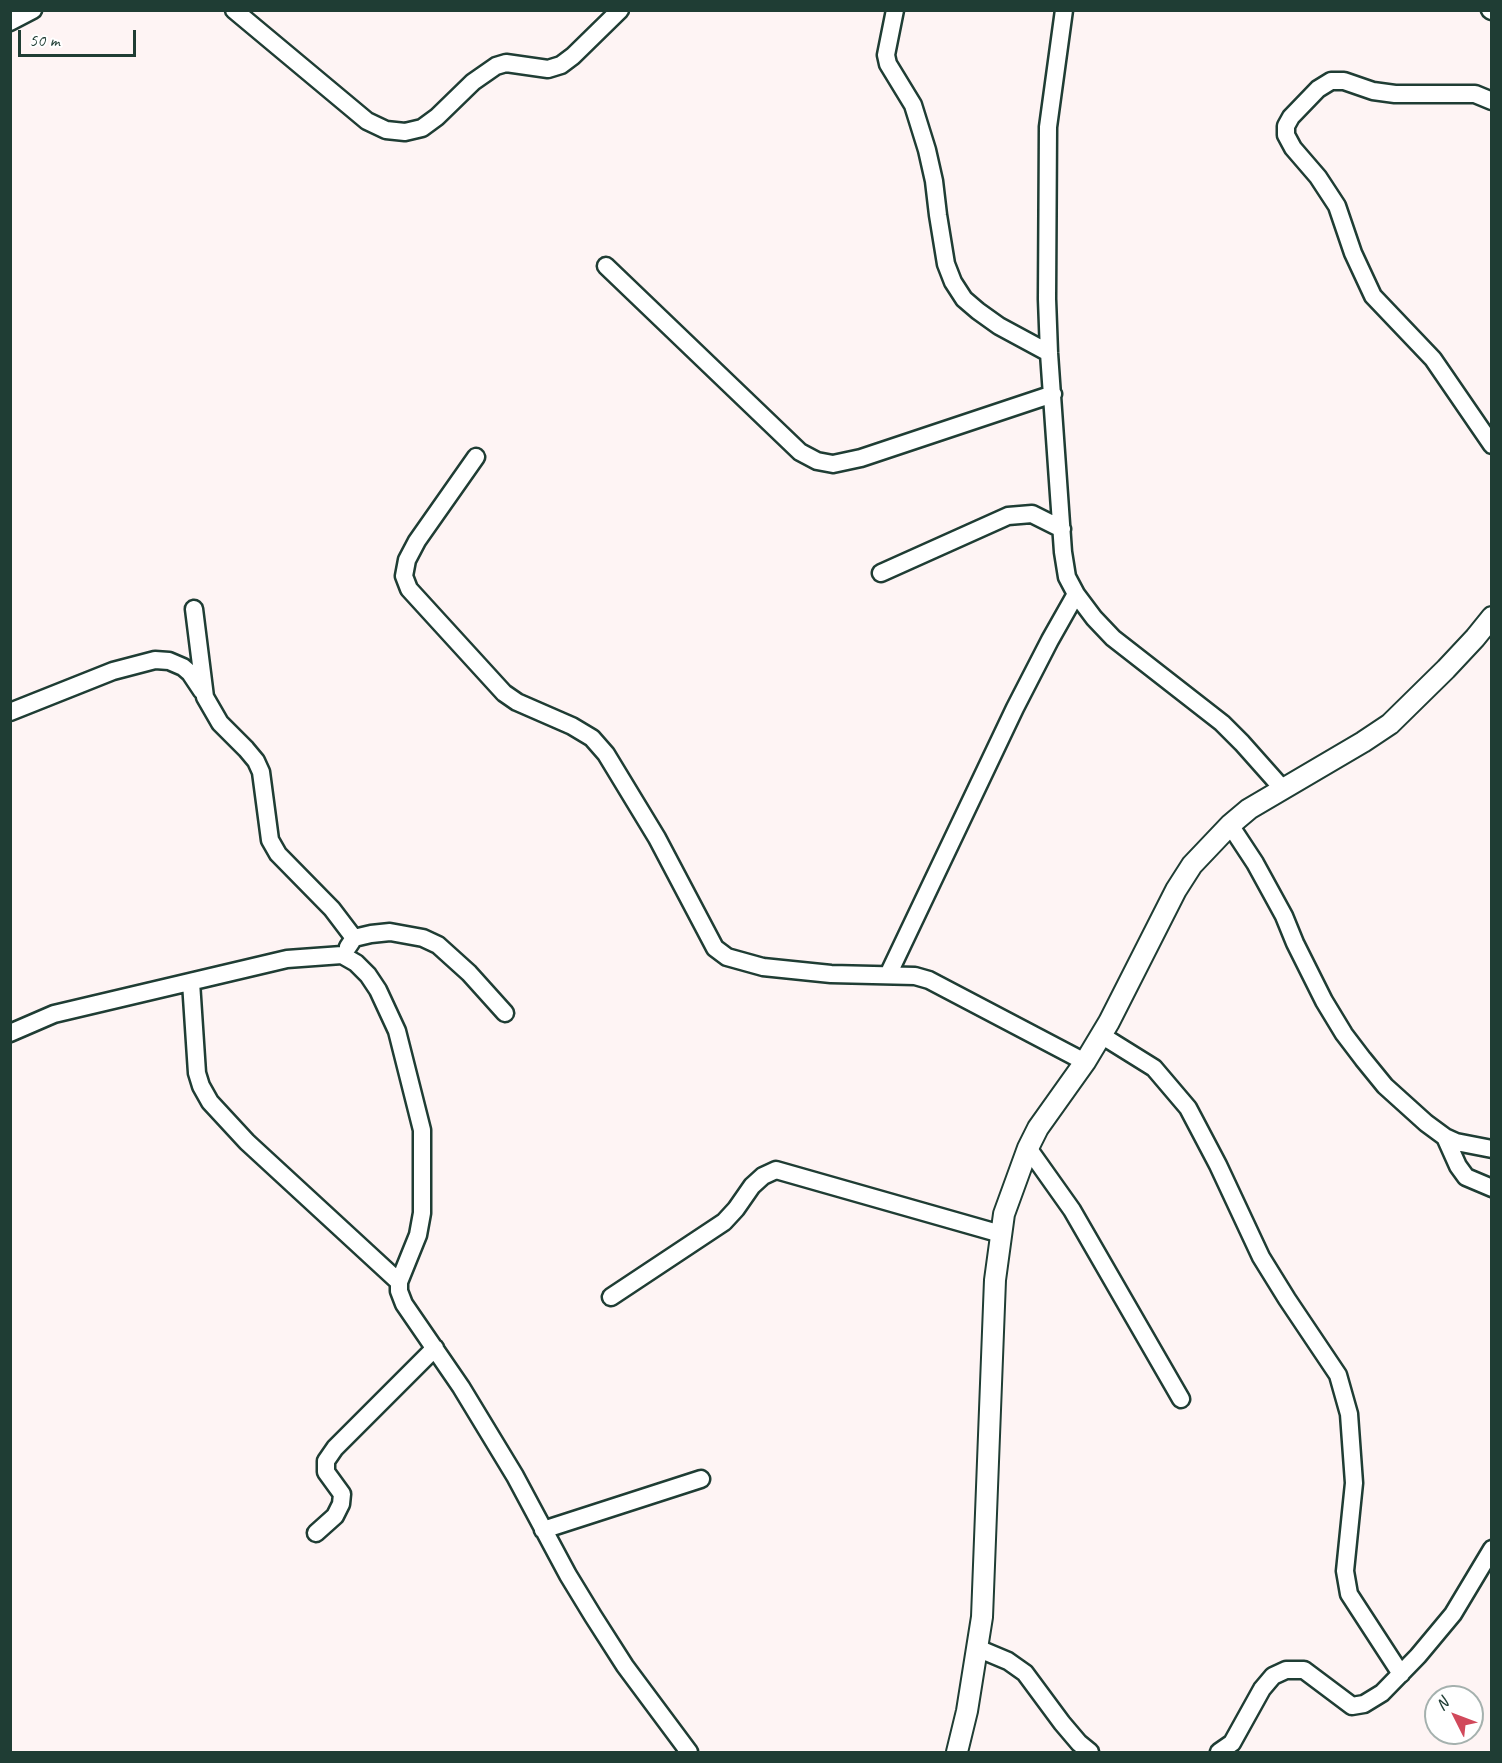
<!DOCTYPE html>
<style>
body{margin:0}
#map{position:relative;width:1502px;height:1763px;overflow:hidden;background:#fef4f4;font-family:Caveat,sans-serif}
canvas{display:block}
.frame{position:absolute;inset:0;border:12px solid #1f3d34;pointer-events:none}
.north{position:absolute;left:1424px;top:1685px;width:60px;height:60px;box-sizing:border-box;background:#fff;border:2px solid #a5b1ae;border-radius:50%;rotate:312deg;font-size:16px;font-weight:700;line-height:24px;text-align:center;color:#1f3d34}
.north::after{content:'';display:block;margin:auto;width:21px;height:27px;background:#d1495b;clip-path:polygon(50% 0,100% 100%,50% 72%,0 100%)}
.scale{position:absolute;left:18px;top:30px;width:118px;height:27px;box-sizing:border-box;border:3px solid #1f3d34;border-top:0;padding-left:8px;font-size:18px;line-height:21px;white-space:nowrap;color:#1f3d34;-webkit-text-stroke:4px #fff;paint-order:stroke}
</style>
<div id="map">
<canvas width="1502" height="1763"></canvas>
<div class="frame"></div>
<div class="north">N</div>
<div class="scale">50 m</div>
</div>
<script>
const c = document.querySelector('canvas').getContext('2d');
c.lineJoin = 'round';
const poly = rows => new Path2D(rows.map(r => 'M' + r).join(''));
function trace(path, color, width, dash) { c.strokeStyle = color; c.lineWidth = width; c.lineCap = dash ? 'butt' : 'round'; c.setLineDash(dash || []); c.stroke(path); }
const minor = poly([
 [234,10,367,121,386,130,405,132,422,128,437,117,473,82,496,66,506,63,548,69,561,65,573,56,620,10],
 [895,10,886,55,888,64,913,105,927,150,934,181,938,215,946,264,953,282,964,299,978,311,999,326,1049,353],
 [1064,10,1048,127,1047,299,1049,353,1063,552,1067,577,1076,594,1094,618,1113,638,1222,723,1242,743,1282,788],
 [1490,10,1492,11],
 [10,22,33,10],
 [1492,101,1475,94,1395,94,1373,91,1344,81,1331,81,1318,89,1291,117,1286,126,1286,135,1293,148,1318,177,1337,206,1353,253,1373,296,1433,359,1492,445],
 [606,266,800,452,817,461,833,464,861,458,1053,394],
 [476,457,417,541,407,560,404,576,409,589,504,693,517,702,572,726,592,738,606,754,657,838,715,948,727,957,763,967,831,974,915,976,929,980,1085,1062],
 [881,573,1008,516,1032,514,1062,529],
 [194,609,205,697,220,723,246,749,256,761,261,772,270,840,278,854,332,909,354,938],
 [10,712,113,671,155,660,169,661,183,667,190,673,202,691],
 [1230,825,1255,863,1284,916,1295,943,1324,1001,1344,1034,1363,1059,1385,1086,1426,1123,1445,1137,1456,1142,1492,1149],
 [348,947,354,938,371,934,390,932,423,938,438,945,469,973,505,1013],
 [888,975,1015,708,1050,640,1076,594],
 [191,982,197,1073,201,1086,210,1102,247,1142,399,1282],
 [10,1033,54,1014,287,959,342,955,356,963,368,975,378,990,397,1031,422,1130,422,1213,418,1235,399,1282,399,1291,404,1304,461,1387,515,1476,568,1575,593,1616,625,1666,689,1752],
 [1101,1035,1154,1068,1188,1108,1218,1165,1261,1257,1287,1299,1338,1375,1349,1414,1354,1483,1345,1571,1349,1594,1401,1674],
 [1445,1137,1458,1166,1466,1177,1492,1188],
 [1028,1148,1072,1210,1181,1399],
 [611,1297,724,1222,736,1209,752,1186,763,1176,776,1170,1001,1234],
 [543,1530,701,1479],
 [316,1533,335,1516,341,1504,342,1494,326,1472,326,1461,335,1448,435,1348],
 [977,1648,1008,1661,1025,1673,1062,1723,1079,1743,1090,1752],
 [1219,1752,1232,1743,1262,1689,1273,1676,1286,1670,1304,1670,1352,1706,1364,1704,1382,1693,1418,1656,1453,1614,1492,1549]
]);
const tertiary = poly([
 [957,1752,967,1711,982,1617,995,1280,1004,1214,1028,1148,1038,1128,1085,1062,1109,1022,1176,890,1192,865,1230,825,1249,809,1363,742,1390,724,1446,669,1475,638,1492,617]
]);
trace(minor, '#1f3d34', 21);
trace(tertiary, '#1f3d34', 24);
trace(minor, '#fff', 16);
trace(tertiary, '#fff', 20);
</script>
